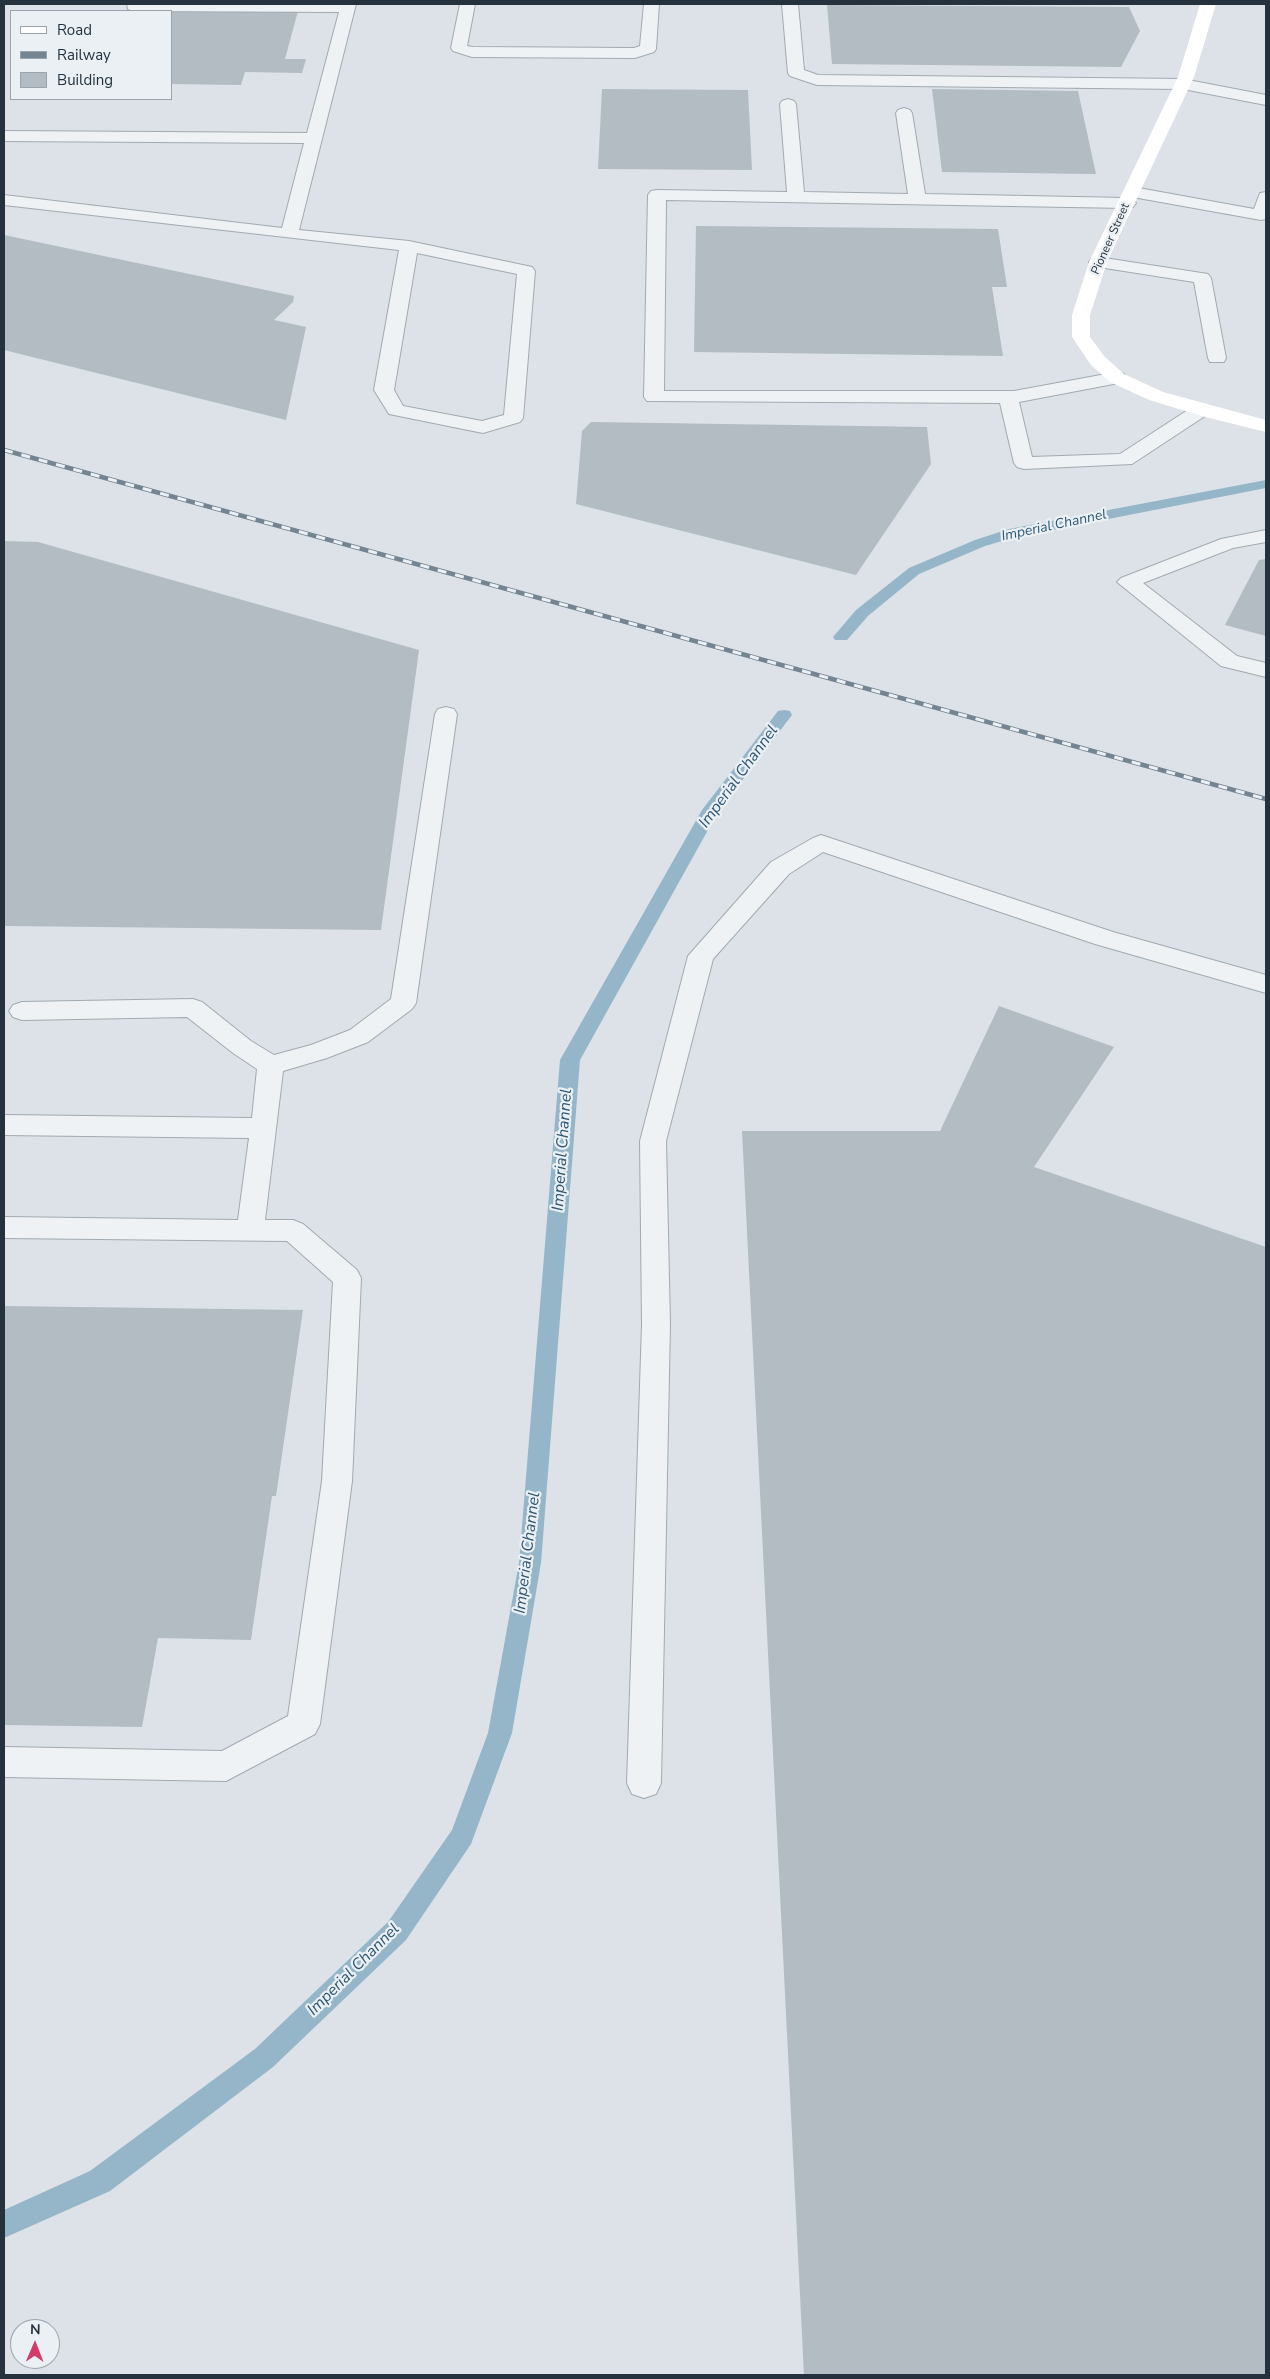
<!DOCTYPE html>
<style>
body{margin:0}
#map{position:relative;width:1270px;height:2379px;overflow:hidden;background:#dce2e7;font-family:"Nunito Sans",sans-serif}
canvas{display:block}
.frame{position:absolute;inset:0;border:5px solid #25323d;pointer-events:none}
.legend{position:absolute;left:10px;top:10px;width:162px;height:90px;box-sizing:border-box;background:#ebf0f4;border:1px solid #9ca4ab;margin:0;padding:6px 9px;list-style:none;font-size:15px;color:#25323d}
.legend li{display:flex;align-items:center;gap:10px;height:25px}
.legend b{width:25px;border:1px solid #9ca4ab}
.north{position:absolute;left:10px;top:2319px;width:50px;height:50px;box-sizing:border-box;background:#ebf0f4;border:1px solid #9ca4ab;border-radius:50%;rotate:1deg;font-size:14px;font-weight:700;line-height:20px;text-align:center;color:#25323d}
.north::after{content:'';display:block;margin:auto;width:18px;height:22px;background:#d23b6a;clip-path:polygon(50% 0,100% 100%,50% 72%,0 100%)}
</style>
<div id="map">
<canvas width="1270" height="2379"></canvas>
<div class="frame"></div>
<ul class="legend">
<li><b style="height:6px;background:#fff"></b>Road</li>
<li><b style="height:6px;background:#758491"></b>Railway</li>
<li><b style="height:14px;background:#b3bcc3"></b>Building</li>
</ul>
<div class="north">N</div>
</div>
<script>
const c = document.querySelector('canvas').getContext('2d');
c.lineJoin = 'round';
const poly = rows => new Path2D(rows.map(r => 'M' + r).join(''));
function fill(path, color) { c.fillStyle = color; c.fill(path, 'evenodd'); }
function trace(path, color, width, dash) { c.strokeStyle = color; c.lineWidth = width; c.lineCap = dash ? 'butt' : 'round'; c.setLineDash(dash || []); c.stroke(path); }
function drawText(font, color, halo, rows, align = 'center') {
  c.font = font + ' "Nunito Sans",sans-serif'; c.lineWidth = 4.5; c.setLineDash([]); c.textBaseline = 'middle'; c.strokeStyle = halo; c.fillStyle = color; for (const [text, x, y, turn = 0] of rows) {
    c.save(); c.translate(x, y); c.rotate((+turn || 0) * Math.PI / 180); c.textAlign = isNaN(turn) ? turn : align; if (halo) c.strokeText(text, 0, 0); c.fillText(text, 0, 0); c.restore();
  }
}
const stream = poly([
 [1266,480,1266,488,1012,538,985,546,919,574,868,616,847,640,835,640,833,637,856,610,909,568,975,540,1009,529,1266,480],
 [784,710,790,711,792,715,718,812,580,1060,541,1563,512,1733,471,1844,406,1940,273,2067,110,2191,4,2238,4,2210,90,2171,255,2049,388,1922,452,1830,488,1733,519,1563,560,1060,702,810,778,711,784,710]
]);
const building = poly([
 [827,5,1129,7,1140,31,1121,67,832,64],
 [171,10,298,11,285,59,306,59,302,73,245,72,241,85,171,84],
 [602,89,748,90,752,170,598,169],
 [932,89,1078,91,1096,174,942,172],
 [696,226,998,229,1007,287,992,287,1003,356,694,352],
 [4,235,294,296,293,302,274,320,306,327,286,420,4,350],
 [591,422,927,427,931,464,856,575,576,504,582,431],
 [4,541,38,542,419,650,381,930,4,926],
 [1266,559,1266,636,1225,625,1259,560],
 [999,1006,1114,1047,1034,1167,1266,1247,1266,2375,804,2375,742,1131,940,1131],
 [4,1306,303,1310,276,1496,272,1496,251,1640,158,1638,142,1727,4,1725]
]);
const lane = poly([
 [127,4,356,4,299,230,409,241,532,267,535,271,523,418,520,422,483,433,389,414,374,390,399,250,4,205,4,195,282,228,304,143,4,141,4,131,307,133,339,12,133,11,128,9,127,4],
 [417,253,517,274,504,415,482,421,403,406,394,390,417,253],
 [460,4,475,4,467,46,473,47,634,48,640,46,644,4,659,4,656,49,654,52,635,58,472,57,453,51,451,48,460,4],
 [782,4,798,4,804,70,818,75,1183,79,1266,95,1266,105,1183,89,817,85,790,76,788,73,782,4],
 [788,99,794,101,796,104,804,192,908,194,896,113,898,110,904,108,910,110,912,113,925,194,1127,198,1133,199,1136,203,1133,207,1127,208,666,200,664,391,1014,391,1117,372,1124,374,1127,378,1124,382,1019,402,1032,457,1120,454,1194,406,1201,404,1208,406,1211,410,1208,414,1132,464,1024,469,1017,467,1014,463,1000,403,647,401,644,397,648,195,651,191,657,190,787,192,780,104,782,101,788,99],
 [1133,187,1254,209,1260,193,1266,192,1266,219,1261,220,1127,196,1124,192,1127,188,1133,187],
 [1098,257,1208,274,1211,278,1226,358,1224,362,1210,362,1208,358,1194,282,1092,266,1089,262,1092,258,1098,257],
 [1266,530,1266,542,1233,548,1143,583,1237,656,1266,663,1266,677,1221,666,1117,582,1121,578,1221,539,1266,530],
 [446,707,454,709,457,714,416,1003,412,1009,368,1042,327,1058,283,1071,265,1220,293,1220,303,1224,357,1270,361,1278,352,1481,320,1724,315,1734,226,1781,4,1777,4,1747,222,1751,288,1716,322,1481,333,1282,287,1241,4,1238,4,1217,238,1220,249,1138,4,1135,4,1115,252,1118,257,1069,233,1053,187,1017,22,1020,13,1017,9,1011,13,1005,22,1002,193,999,202,1002,251,1041,274,1055,311,1045,350,1030,391,999,435,714,438,709,446,707],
 [821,835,1113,932,1266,975,1266,993,1095,944,823,852,789,874,713,959,666,1141,670,1324,661,1783,656,1794,644,1798,632,1794,627,1783,642,1324,640,1141,688,956,771,862,813,838,821,835]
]);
const secondary = poly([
 [1200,4,1216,4,1194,77,1107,262,1090,315,1090,337,1105,357,1124,374,1163,392,1266,420,1266,432,1209,418,1149,400,1110,382,1091,365,1072,337,1072,315,1089,262,1178,77,1200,4]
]);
const rail = poly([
 [4,450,1266,799]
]);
const farStreetnames = [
 ["Pioneer Street",1111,239,-66]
];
const farWaternames = [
 ["Imperial Channel",1054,526,-12]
];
const waterNames = [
 ["Imperial Channel",739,777,-54],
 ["Imperial Channel",563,1150,-86],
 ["Imperial Channel",528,1553,-83],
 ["Imperial Channel",354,1970,-45]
];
fill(stream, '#95b6c8');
fill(building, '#b3bcc3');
trace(lane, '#a1aab1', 2);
fill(lane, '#eef2f5');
fill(secondary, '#fff');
trace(rail, '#758491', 4.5);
trace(rail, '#ebf0f4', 3, [9]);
drawText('12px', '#25323d', '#ebf0f4', farStreetnames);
drawText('italic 14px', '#2e5772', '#ebf0f4', farWaternames);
drawText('italic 16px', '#2e5772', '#ebf0f4', waterNames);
</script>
